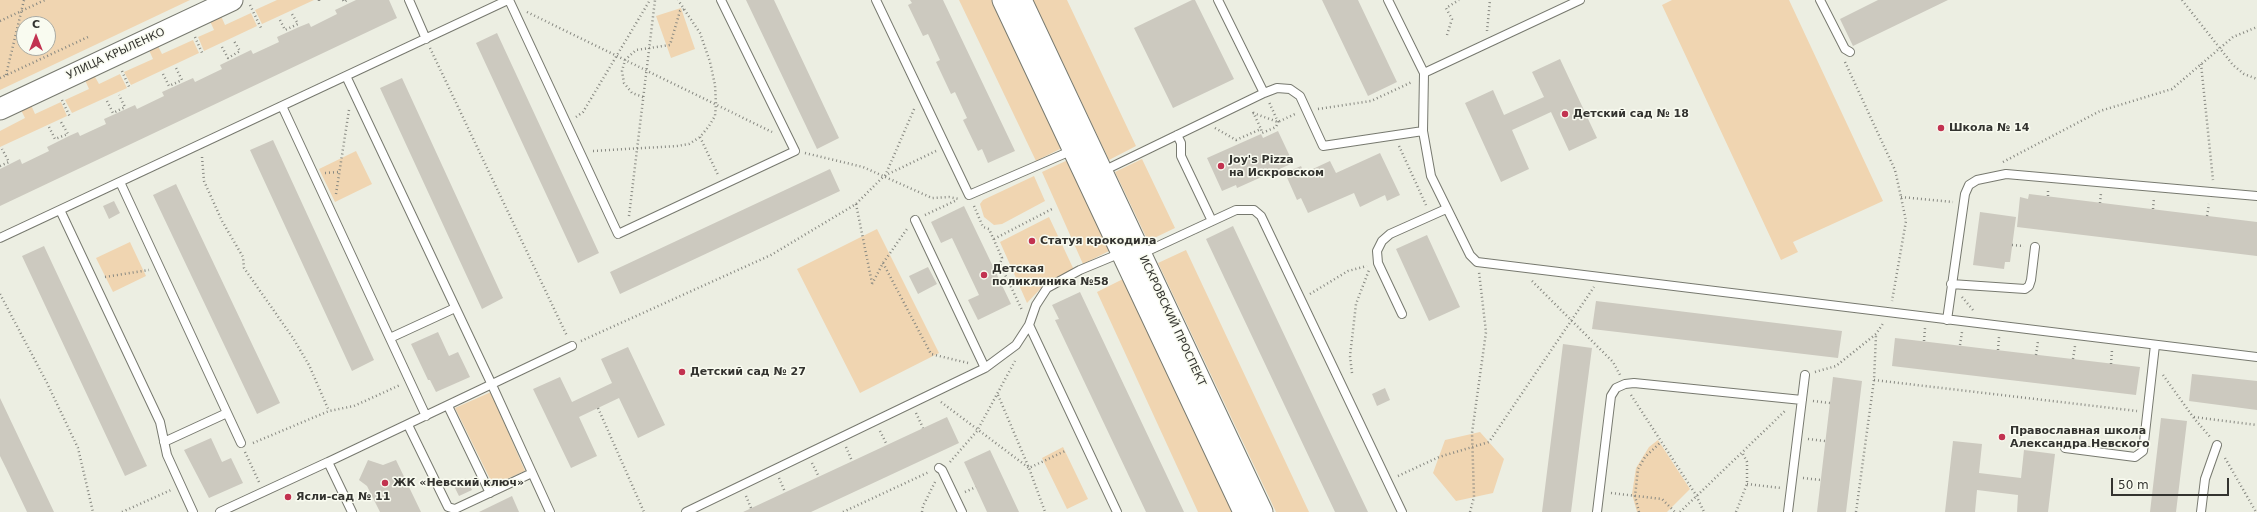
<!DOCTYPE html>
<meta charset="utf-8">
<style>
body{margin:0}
#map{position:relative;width:2257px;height:512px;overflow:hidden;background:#eceee2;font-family:"DejaVu Sans",sans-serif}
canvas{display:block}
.north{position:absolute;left:16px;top:16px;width:40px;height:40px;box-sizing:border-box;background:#f9fbf0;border:1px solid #aaaba3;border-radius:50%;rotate:0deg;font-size:11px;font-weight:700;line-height:16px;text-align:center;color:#33332f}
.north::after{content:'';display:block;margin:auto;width:14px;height:18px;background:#c23250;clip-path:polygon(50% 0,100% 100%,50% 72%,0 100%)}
.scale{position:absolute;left:2111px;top:478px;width:118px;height:18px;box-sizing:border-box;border:2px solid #33332f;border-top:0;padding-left:5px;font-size:12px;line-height:14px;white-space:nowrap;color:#33332f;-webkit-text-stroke:3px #f9fbf0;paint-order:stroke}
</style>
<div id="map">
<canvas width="2257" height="512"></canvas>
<div class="north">С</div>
<div class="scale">50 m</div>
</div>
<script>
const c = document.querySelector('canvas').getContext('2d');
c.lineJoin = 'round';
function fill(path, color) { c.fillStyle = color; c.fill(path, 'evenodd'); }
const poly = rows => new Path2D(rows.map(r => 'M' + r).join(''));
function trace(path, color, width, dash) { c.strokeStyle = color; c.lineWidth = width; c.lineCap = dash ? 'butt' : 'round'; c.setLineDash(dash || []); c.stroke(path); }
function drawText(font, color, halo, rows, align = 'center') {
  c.font = font + ' "DejaVu Sans",sans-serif'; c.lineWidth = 3; c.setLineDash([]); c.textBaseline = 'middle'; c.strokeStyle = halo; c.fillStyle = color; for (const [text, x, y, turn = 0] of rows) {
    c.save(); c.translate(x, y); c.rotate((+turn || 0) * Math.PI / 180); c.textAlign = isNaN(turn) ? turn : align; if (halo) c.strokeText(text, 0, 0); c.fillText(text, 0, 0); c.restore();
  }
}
const green = poly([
 [0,0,190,0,0,90],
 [24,24,48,24,48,48,24,48],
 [277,0,314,0,262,24,255,10],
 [959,0,994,0,1064,147,1036,161],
 [1033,0,1067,0,1136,146,1109,160],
 [1672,0,1789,0,1883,201,1793,242,1798,252,1781,260,1662,5],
 [681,8,695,49,671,58,656,16],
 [251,13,257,26,204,51,198,37,214,30,210,21,221,16,225,25],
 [193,40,199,53,131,85,124,72,153,59,149,50,158,46,162,54],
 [120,74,127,88,72,113,65,100,89,89,85,80,94,75,99,84],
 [61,102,67,116,0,147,0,131,25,118,21,110,31,105,35,114],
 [356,151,372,184,335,202,319,169],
 [1070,159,1111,250,1083,264,1042,172],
 [1142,159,1175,228,1148,241,1115,172],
 [1034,176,1045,201,1002,224,994,225,984,217,980,204,983,200],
 [1049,217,1074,270,1044,285,1027,303,1000,242],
 [877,229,939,353,860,393,797,269],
 [130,242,146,276,113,292,96,258],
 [1186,250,1309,512,1276,512,1158,263],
 [1123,279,1233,512,1198,512,1097,292],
 [491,392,525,471,493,485,455,408],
 [1480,432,1504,459,1493,493,1456,501,1433,473,1445,440],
 [1658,440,1690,489,1667,512,1637,512,1632,494,1636,468,1649,447],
 [1063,447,1088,499,1067,509,1042,458]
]);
const building = poly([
 [356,0,389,0,397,18,0,206,0,169,20,159,22,164,49,151,47,147,69,136,78,132,80,136,106,124,104,119,135,105,137,109,164,96,162,92,193,78,195,82,222,69,220,65,251,50,253,54,279,42,277,37,299,27,309,23,311,27,337,14,335,10],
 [746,0,774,0,839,138,817,149],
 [910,0,943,0,1015,151,988,163,982,149,978,151,963,120,967,118,955,92,951,94,936,62,940,60,928,34,923,36,908,5,912,3],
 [1192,0,1195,0,1234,79,1173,108,1134,28],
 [1322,0,1358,0,1397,82,1368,96],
 [1878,0,1948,0,1853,46,1840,19],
 [497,33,599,253,578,263,476,43],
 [1560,59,1597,138,1569,151,1551,112,1512,130,1529,169,1501,182,1465,103,1493,90,1504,115,1544,97,1532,72],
 [402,78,503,298,482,309,380,88],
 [1278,131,1293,163,1237,188,1236,185,1222,191,1207,158,1261,134,1263,138],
 [273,140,374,360,352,371,250,150],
 [1380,153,1400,195,1387,201,1385,195,1360,207,1354,193,1308,213,1301,198,1297,200,1285,173,1301,166,1304,173,1330,161,1336,173],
 [830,169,840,191,620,294,610,272],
 [176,184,280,403,257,414,153,195],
 [2029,194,2257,222,2257,256,2017,227,2020,197,2028,199],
 [114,201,120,213,109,219,103,206],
 [964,206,1011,304,978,320,968,300,979,295,952,238,941,243,931,222],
 [1980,212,2016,217,2010,262,2005,262,2004,269,1973,265],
 [1233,226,1329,430,1368,512,1335,512,1206,239],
 [1427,235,1460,307,1429,321,1396,249],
 [44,246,147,466,125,476,22,256],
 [928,267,937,284,918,294,909,276],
 [1080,292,1184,512,1146,512,1055,320,1059,319,1052,305],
 [1596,301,1842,331,1838,358,1592,329],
 [438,332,449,356,458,352,470,377,436,392,430,380,428,380,411,344],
 [1895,338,2140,367,2136,395,1892,366],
 [1563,344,1592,348,1584,409,1571,512,1542,512],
 [628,347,665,425,638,438,619,398,579,417,597,456,571,468,533,389,560,377,572,402,612,383,601,359],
 [2192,374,2257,381,2257,410,2189,401],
 [1833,377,1862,381,1846,512,1817,512],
 [1385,388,1390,400,1377,406,1372,394],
 [0,398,54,512,27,512,6,468,0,456],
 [947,417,959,443,811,512,743,512],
 [2161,418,2187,421,2176,512,2150,512],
 [211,438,222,462,231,458,243,483,209,498,184,450],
 [1953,441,1982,444,1979,473,2021,478,2024,450,2055,454,2048,512,2017,512,2018,495,1977,490,1975,512,1945,512],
 [990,450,1019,512,987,512,964,462],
 [368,460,383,465,396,460,421,512,380,512,367,486,359,480],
 [466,478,472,490,459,496,453,484],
 [512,496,519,512,479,512]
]);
const path = poly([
 [319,0,319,1],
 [343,0,344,2,347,0],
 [2182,0,2233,65,2244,74,2257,79],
 [250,5,261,28],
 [527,12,772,132],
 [280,20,285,30,298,24,292,14],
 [0,21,45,0],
 [1487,31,1490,0],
 [1447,35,1452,19,1446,8,1459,0],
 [195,37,203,55],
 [222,47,228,58,240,51,234,41],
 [430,48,567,336],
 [1845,62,1895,170,1901,197,1906,221,1892,301],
 [2201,64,2213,180],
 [122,71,130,89],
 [163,74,169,86,182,80,176,68],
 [6,75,24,0],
 [0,78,88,37],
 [643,97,632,93,624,83,622,71,625,60,636,50,670,45,680,11,685,9],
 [62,100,70,117],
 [107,101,113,113,125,107,119,95],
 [1318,109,1371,101,1412,82],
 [1253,112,1261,129],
 [1253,113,1278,122,1295,114],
 [576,117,583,112,650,0],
 [49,127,55,139,68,134,61,122],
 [1215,128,1236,140,1261,129,1262,133,1276,127,1278,122,1269,102],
 [700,137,718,175],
 [1399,146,1426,205],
 [593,151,677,146,689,144,700,137,709,126,715,116,716,104,715,85,710,62,700,33,678,0],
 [805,153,863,167,932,198,949,197,959,199],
 [202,157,204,181,222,221,243,257,244,268,293,338,309,365,329,411],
 [2003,162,2100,111,2172,89,2233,37,2257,27],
 [0,166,9,162,2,149],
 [325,173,338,172],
 [885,176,915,107],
 [336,194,349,110],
 [2048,196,2048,189],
 [1901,197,1953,202],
 [2100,203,2101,193],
 [856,204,872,283],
 [974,206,983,227,989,229,1002,258,1000,264,1022,310],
 [2153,209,2154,198],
 [925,215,957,200],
 [629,216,655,0],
 [2207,216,2209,204],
 [994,239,1052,209],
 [2012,245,2024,246],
 [883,263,931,354,968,363],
 [105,277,149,270],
 [1532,281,1613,362,1620,375],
 [872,284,883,263,907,229],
 [0,294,47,383,78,448,93,512],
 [1310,294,1348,271,1367,266],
 [1962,297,1973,310],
 [581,341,771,255,856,204,884,176,936,151],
 [1924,341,1925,328],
 [1960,345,1962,332],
 [1998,350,1999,337],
 [2036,355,2038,341],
 [2073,359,2075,346],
 [2111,364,2112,350],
 [1815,372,1836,366,1876,334,1884,322],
 [1352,373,1350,356,1356,304,1369,270],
 [2163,375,2193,417,2211,438],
 [1874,380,2137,411],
 [998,395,1029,468,1045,512],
 [1631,395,1696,495,1704,512],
 [1813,401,1830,403],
 [941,402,1029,468,1065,451],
 [598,408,644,512],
 [916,413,923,428],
 [2194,417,2257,425],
 [880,431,887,445],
 [1808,439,1825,441],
 [253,443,329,411,354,406,400,385],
 [846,447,852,461],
 [245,452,259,482],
 [2225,458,2256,512],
 [950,462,977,431,1015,361],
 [812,463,819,477],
 [1398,476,1439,457,1489,442,1594,287],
 [779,478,785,492],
 [1803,478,1821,480],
 [1747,484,1781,488],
 [965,492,976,487],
 [1611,493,1662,499,1675,512],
 [746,496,751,508],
 [122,512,171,490],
 [843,512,929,472],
 [922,512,923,506,935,482],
 [1470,512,1474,497,1472,433,1486,332,1479,272],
 [1639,512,1635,496,1638,469,1645,457,1661,442],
 [1680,512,1786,410],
 [1736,512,1747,484,1747,462,1742,452],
 [1856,512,1874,380,1876,335]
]);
const service = poly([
 [409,0,426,39],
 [509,0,618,234,795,151,721,0],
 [876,0,969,195,1073,150],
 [1388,0,1424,73,1423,131,1431,176,1470,255,1477,262,2257,357],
 [1820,0,1845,49,1850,52],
 [1424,73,1580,0],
 [346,76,492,385,550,512],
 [1264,93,1277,88,1290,89,1300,96,1323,146,1423,131],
 [282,106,426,416],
 [1177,135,1181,143,1181,156,1212,221],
 [1103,171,1264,93,1218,0],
 [120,182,241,443],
 [60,210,160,422,167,455,193,512],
 [915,220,985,368],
 [0,238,508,0],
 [1141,254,1236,210,1254,210,1261,216,1402,512],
 [1951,284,2025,289,2029,286,2031,280,2035,247],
 [1402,314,1378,263,1377,251,1382,241,1390,234,1446,209],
 [1947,320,1965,194,1969,185,1977,180,2006,174,2257,196],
 [1029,325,1117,512],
 [390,338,455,308],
 [448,406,490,493],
 [408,425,448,507,455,509,532,473],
 [164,442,227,413],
 [2065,448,2135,457,2143,451,2155,345],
 [939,468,942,470,962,512],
 [220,512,328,462],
 [352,512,328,462,572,346],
 [686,512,985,368,1016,345,1029,325,1036,305,1047,288,1080,270,1121,253],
 [1597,512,1611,396,1616,388,1625,384,1634,383,1802,400],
 [1788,512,1805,375],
 [2201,512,2205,479,2217,445]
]);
const tertiary = poly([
 [1003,0,1244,512],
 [1021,0,1262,512],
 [0,109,232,0]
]);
const markers = [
 [1565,114,4,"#c23250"],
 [1941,128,4,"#c23250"],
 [1221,166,4,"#c23250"],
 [1032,241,4,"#c23250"],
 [984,275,4,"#c23250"],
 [682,372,4,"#c23250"],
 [2002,437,4,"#c23250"],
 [385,483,4,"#c23250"],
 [288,497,4,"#c23250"]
];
const streetNames = [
 ["УЛИЦА КРЫЛЕНКО",116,54,-25],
 ["ИСКРОВСКИЙ ПРОСПЕКТ",1172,321,65]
];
const poiNames = [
 ["Детский сад № 18",1573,114],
 ["Школа № 14",1949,128],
 ["Joy's Pizza",1229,160],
 ["на Искровском",1229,173],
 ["Статуя крокодила",1040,241],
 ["Детская",992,269],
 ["поликлиника №58",992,282],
 ["Детский сад № 27",690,372],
 ["Православная школа",2010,431],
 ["Александра Невского",2010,444],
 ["ЖК «Невский ключ»",393,483],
 ["Ясли-сад № 11",296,497]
];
fill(green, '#f0d5b1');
fill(building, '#ccc9bf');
trace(service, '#77796f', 10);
trace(tertiary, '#77796f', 23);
trace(path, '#878881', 2.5, [1, 3]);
trace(service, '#fff', 8);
trace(tertiary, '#fff', 21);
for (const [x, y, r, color] of markers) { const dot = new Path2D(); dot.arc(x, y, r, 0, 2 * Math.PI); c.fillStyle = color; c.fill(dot); trace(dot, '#f9fbf0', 1.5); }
drawText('11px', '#33332f', '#f9fbf0', streetNames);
drawText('bold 11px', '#33332f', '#f9fbf0', poiNames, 'left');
</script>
